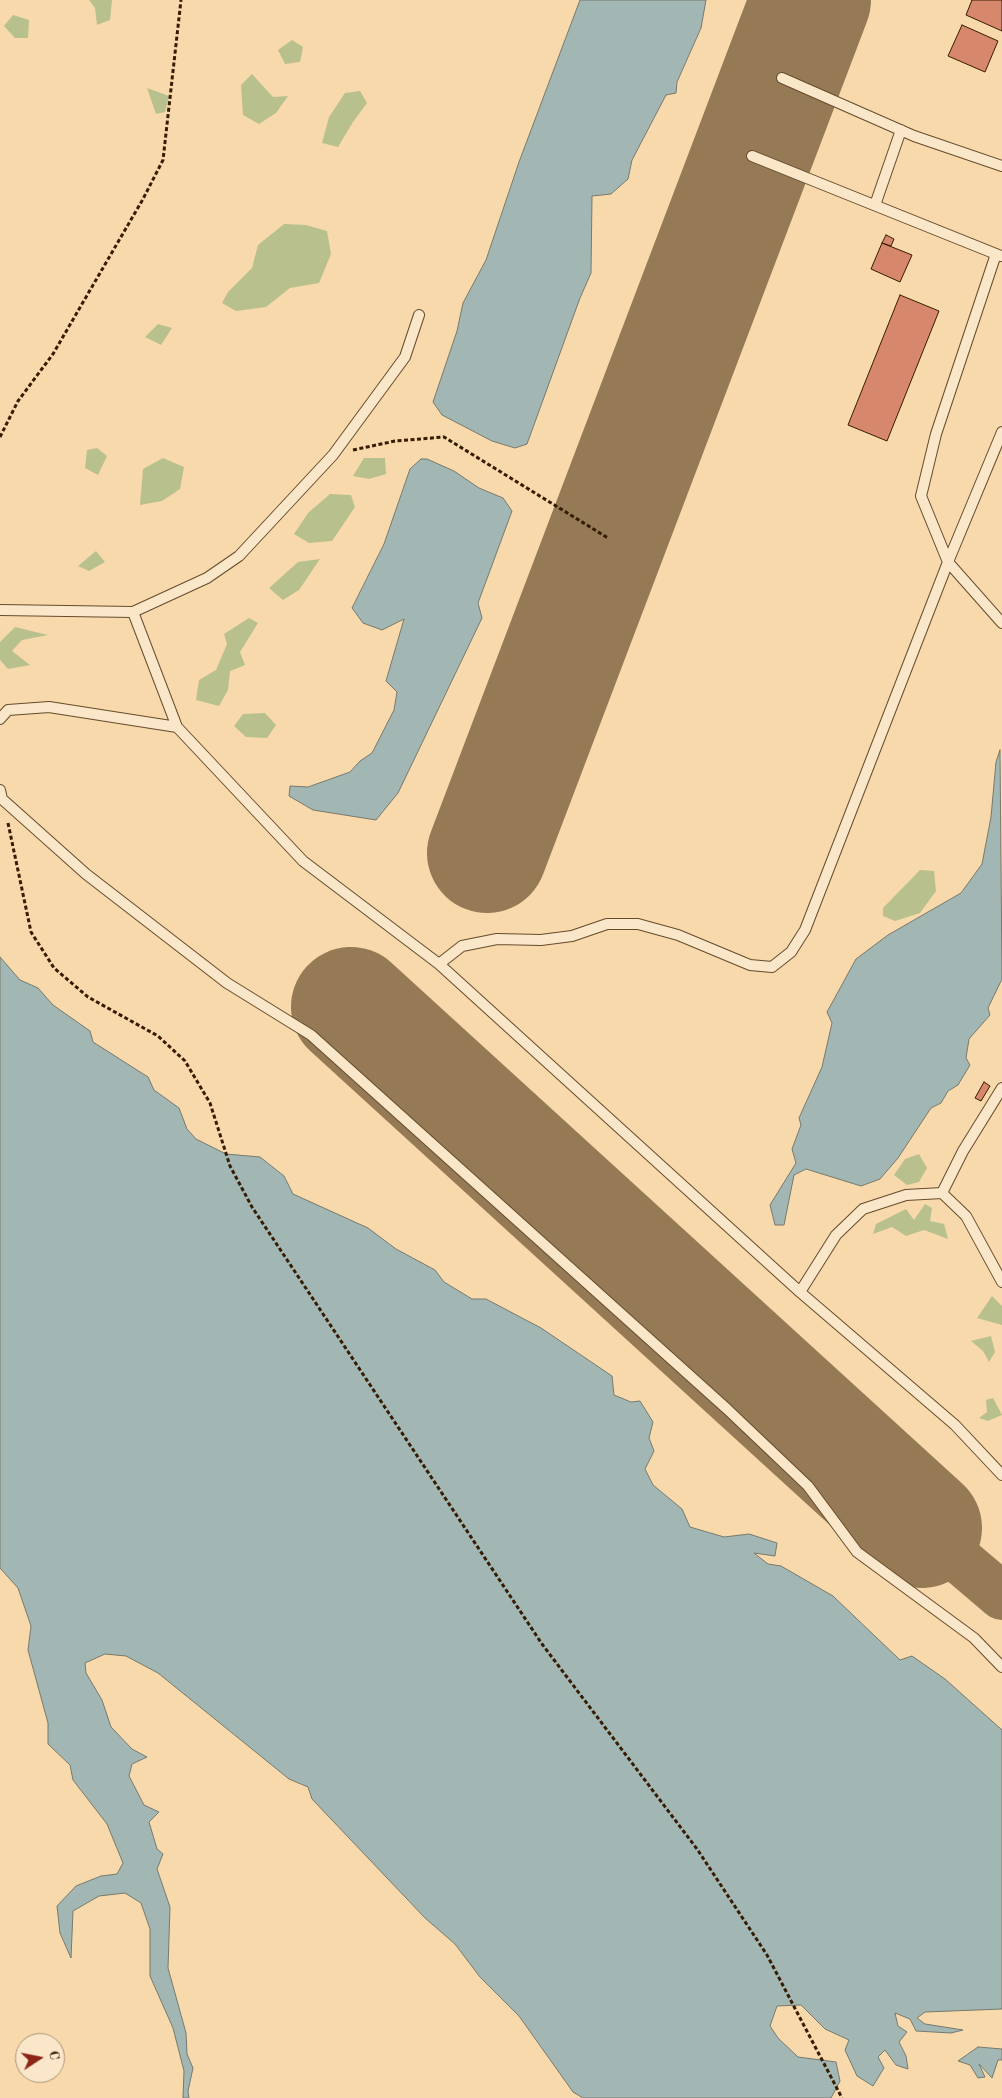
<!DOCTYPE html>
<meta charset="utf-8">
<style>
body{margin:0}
#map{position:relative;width:1002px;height:2098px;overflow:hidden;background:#f8d9ab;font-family:"Old Standard TT",serif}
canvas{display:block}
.north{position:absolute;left:15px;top:2033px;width:50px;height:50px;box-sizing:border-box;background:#fae6c8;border:1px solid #ab9579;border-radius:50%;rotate:79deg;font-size:14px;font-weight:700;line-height:20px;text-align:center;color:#351c02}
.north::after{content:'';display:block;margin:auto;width:18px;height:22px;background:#8f2418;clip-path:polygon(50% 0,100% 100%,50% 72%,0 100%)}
</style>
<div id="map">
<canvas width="1002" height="2098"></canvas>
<div class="north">С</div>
</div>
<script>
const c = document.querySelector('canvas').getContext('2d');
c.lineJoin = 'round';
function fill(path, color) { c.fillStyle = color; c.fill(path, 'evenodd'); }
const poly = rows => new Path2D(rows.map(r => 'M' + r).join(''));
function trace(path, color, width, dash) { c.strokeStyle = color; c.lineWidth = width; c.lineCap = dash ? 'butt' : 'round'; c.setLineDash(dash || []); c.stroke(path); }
const green = poly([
 [89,0,112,0,110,20,97,25,95,8],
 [13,15,29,20,28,38,15,38,4,26],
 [292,40,303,47,300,62,285,64,278,50],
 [252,74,273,97,288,96,276,113,259,124,243,115,241,85],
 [147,88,169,96,165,112,156,114],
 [360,91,367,103,353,122,338,147,322,143,329,117,345,93],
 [284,224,306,225,327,231,331,254,319,283,290,288,266,307,236,311,222,303,228,292,252,268,258,245],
 [158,324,172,328,161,345,145,337],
 [97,448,107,456,98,475,85,468,87,450],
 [163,458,184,467,180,489,162,501,140,505,143,469],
 [364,458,385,458,386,474,369,479,353,476],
 [330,494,351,495,355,507,332,541,309,543,294,534,308,513],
 [96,551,105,562,89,571,78,566],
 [320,559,299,590,283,600,269,588,298,562],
 [249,618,258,623,240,652,245,665,230,671,228,690,219,706,196,700,199,680,216,670,227,644,224,634],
 [15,627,48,635,22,640,12,651,30,665,8,669,0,660,0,642],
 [265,713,276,725,267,738,246,737,234,726,243,714],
 [920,870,934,871,936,891,920,913,895,921,883,916,883,908],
 [919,1154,927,1168,919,1182,907,1185,894,1175,905,1159],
 [925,1204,932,1208,930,1221,944,1224,948,1239,924,1230,906,1236,892,1227,873,1234,876,1224,906,1209,914,1220],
 [992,1296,1002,1306,1002,1325,977,1318],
 [991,1336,995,1352,989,1362,983,1351,971,1341],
 [993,1398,1002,1415,988,1421,979,1418,987,1412,986,1400]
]);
const water = poly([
 [580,0,706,0,701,28,677,82,676,93,666,95,632,160,628,179,611,194,592,196,591,273,580,298,527,444,515,448,492,441,442,415,433,402,457,331,463,303,486,260,519,162,580,0],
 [421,459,427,459,454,471,479,488,503,498,512,511,478,603,482,618,398,793,376,820,313,810,289,796,290,786,308,787,350,772,360,761,372,753,394,710,397,692,386,681,404,619,382,630,363,623,352,608,384,544,410,469,421,459],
 [1000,750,1002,979,988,1008,990,1015,969,1039,966,1058,970,1065,958,1085,948,1091,941,1103,931,1108,898,1158,880,1179,861,1186,806,1169,794,1175,784,1225,775,1225,770,1205,796,1163,792,1149,801,1125,799,1118,822,1067,832,1023,827,1012,856,959,888,935,961,893,982,864,991,817,996,762,1000,750],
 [0,957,20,980,38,988,53,1005,90,1031,93,1042,148,1077,154,1090,179,1108,187,1129,196,1139,226,1154,260,1157,284,1176,293,1194,368,1228,396,1249,435,1270,444,1282,472,1299,486,1299,541,1328,612,1376,614,1395,631,1402,640,1401,653,1422,649,1438,654,1451,645,1469,653,1485,682,1509,690,1527,724,1537,749,1534,777,1543,775,1556,754,1553,768,1564,781,1566,833,1596,900,1660,912,1656,945,1679,1002,1730,1002,2009,925,2012,917,2018,925,2024,963,2030,951,2033,916,2031,910,2019,895,2013,898,2026,907,2032,899,2042,906,2056,908,2069,896,2065,885,2050,878,2057,884,2068,873,2086,857,2076,845,2050,849,2040,825,2029,801,2005,777,2006,770,2026,778,2038,798,2057,836,2062,840,2081,831,2098,583,2098,573,2092,519,2016,480,1977,455,1944,425,1918,312,1799,308,1787,289,1779,158,1673,126,1656,105,1654,85,1663,86,1673,102,1700,111,1727,132,1749,147,1757,132,1764,129,1776,144,1805,159,1812,149,1822,157,1849,163,1854,157,1869,170,1907,168,1968,186,2033,187,2054,193,2068,188,2091,189,2098,183,2098,184,2071,173,2028,150,1976,150,1929,141,1903,125,1893,99,1896,73,1911,71,1958,60,1933,57,1906,76,1886,101,1876,117,1874,123,1863,107,1824,73,1780,70,1765,48,1744,48,1723,28,1650,31,1626,18,1588,0,1568,0,957],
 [978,2047,1002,2049,1002,2060,998,2060,992,2078,979,2064,985,2077,978,2078,970,2065,958,2061,978,2047]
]);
const taxiway = poly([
 [922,1528,1002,1596]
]);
const runway = poly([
 [487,853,811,0],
 [351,1007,922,1528]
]);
const building = poly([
 [972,0,1002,0,1002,31,966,15,972,0],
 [962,25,998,41,985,72,948,56,962,25],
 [886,235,894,239,891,246,882,243,886,235],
 [882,243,912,255,900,282,871,269,882,243],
 [900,295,939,311,887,441,848,425,900,295],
 [984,1082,990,1086,981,1101,975,1098,984,1082]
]);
const path = poly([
 [0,437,18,401,53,354,143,199,163,160,181,0],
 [353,450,395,441,444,437,608,538],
 [8,823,31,932,54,968,88,997,158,1036,185,1061,210,1103,230,1166,252,1207,542,1644,697,1849,767,1955,842,2098]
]);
const lane = poly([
 [782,78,914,136,1002,166],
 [752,156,1001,256],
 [875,205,901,130],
 [996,254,936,434,921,496,948,562,1002,623],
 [0,610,133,612,207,578,239,556,333,455,405,357,419,315],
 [133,612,177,727],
 [0,719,8,710,49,707,177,727,303,861,439,964,800,1292,955,1425,1002,1475],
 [0,790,2,799,86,874,227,983,311,1035,727,1409,808,1486,857,1552,974,1638,1002,1667],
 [439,964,462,946,497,939,541,940,572,936,607,924,638,924,678,935,750,965,772,967,791,952,805,930,948,562,1002,432],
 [942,1193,963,1151,1002,1088],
 [800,1292,836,1235,863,1209,906,1195,942,1193,966,1216,1002,1282]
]);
fill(green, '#b8c08d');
fill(water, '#a2b7b4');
trace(water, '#76796d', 1);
trace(taxiway, '#967a56', 48);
trace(runway, '#967a56', 120);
fill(building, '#d7886c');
trace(building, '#351c02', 1);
trace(lane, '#664b2c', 12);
trace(path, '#351c02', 3, [4, 2.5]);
trace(lane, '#fae6c8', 10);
</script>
